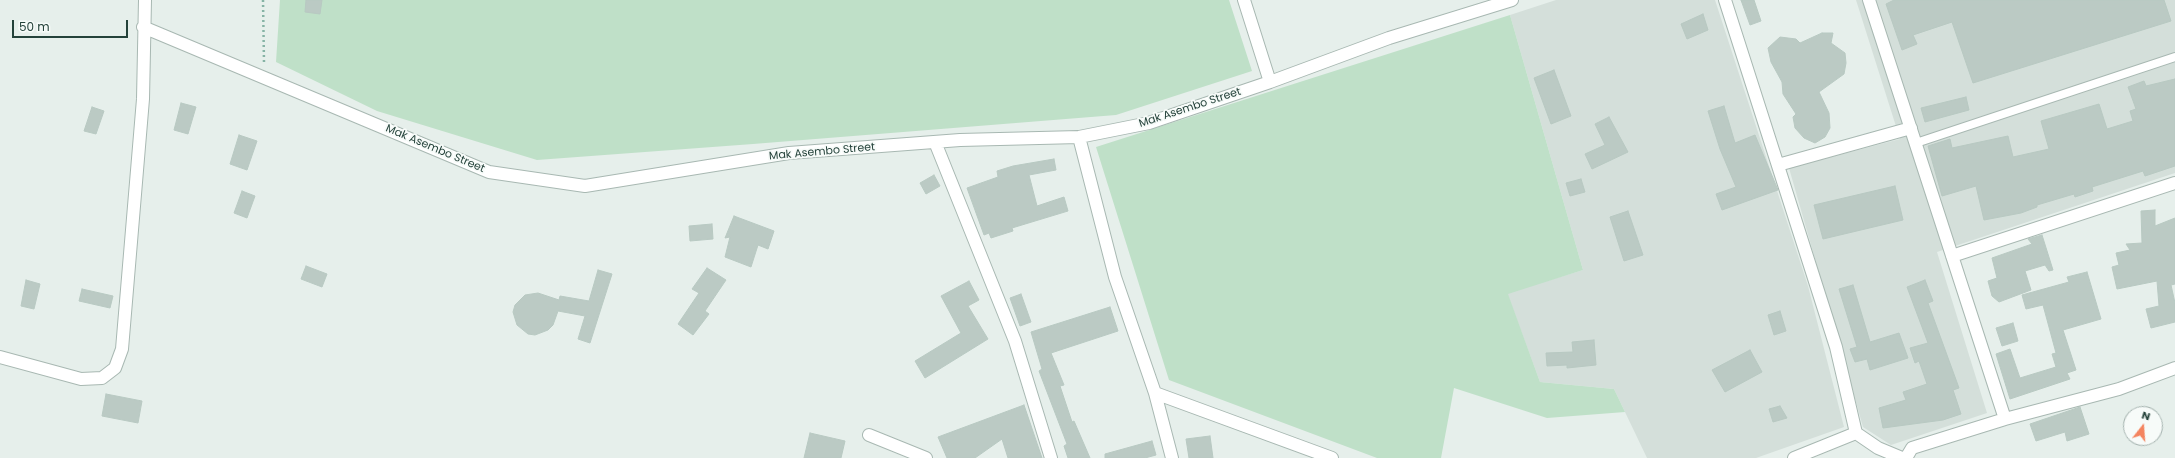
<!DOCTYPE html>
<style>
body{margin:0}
#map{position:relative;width:2175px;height:458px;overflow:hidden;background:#e6efeb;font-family:Poppins,sans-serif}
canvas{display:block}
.north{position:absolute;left:2123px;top:406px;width:40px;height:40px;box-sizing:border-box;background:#f7fbf9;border:1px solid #a3b1ad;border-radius:50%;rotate:17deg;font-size:11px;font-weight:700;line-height:16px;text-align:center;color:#24423a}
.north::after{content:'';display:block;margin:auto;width:14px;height:18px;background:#f4845f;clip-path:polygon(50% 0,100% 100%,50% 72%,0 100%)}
.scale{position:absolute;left:12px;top:20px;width:116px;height:18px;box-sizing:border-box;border:2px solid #24423a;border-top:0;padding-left:5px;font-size:12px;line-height:14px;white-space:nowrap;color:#24423a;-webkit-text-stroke:3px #f7fbf9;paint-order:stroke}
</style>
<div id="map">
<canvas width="2175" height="458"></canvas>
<div class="north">N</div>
<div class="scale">50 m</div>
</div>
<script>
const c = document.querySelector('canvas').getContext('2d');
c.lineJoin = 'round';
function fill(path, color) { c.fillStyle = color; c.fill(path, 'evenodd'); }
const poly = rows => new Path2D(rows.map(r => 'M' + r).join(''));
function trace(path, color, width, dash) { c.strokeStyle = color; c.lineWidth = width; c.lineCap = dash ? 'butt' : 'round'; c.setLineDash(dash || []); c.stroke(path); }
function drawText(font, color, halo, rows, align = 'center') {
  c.font = font + ' Poppins,sans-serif'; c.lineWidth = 3.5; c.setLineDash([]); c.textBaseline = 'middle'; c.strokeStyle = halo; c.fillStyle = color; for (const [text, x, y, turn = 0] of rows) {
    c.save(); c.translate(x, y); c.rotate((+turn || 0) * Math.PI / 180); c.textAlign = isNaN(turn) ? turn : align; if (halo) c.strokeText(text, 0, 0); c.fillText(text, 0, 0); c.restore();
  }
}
const built = poly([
 [1556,0,1715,0,1808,286,1844,427,1756,458,1647,458,1614,389,1540,382,1507,293,1583,270,1510,15],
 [1856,0,2175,0,2175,173,1937,252,1987,413,1891,445,1863,427,1789,168,1900,139]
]);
const green = poly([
 [280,0,1229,0,1252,71,1116,115,753,144,537,160,377,111,276,62],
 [1510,15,1583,270,1508,294,1540,382,1614,389,1625,412,1547,418,1454,388,1441,458,1377,458,1169,380,1096,147]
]);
const building = poly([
 [306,0,322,0,320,14,305,12,306,0],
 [1741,0,1754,0,1761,21,1750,25,1741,0],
 [1894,0,2164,0,2171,21,1973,83,1952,22,1913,35,1917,44,1902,50,1886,4,1894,0],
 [1703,14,1708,30,1687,39,1681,24,1703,14],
 [1822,33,1833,33,1831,43,1845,53,1846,63,1844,74,1819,92,1829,113,1830,128,1825,137,1815,143,1804,138,1795,128,1793,117,1796,114,1783,94,1782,82,1771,62,1768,48,1780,37,1796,39,1800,43,1822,33],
 [1554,70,1571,116,1551,124,1534,78,1554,70],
 [2175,79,2175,166,2145,176,2143,171,2092,187,2093,191,2075,197,2074,194,2037,205,2037,207,2021,213,1984,220,1976,186,1942,196,1928,146,1950,139,1952,148,2008,136,2013,157,2049,149,2041,121,2099,104,2107,129,2133,121,2130,111,2136,109,2128,87,2144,81,2146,86,2175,79],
 [1966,97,1969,110,1925,122,1921,108,1966,97],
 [181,103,196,107,188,134,174,130,181,103],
 [1724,106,1735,143,1755,135,1778,190,1722,210,1716,194,1736,187,1720,149,1708,111,1724,106],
 [92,107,104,111,96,134,84,131,92,107],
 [1609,117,1628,152,1592,169,1585,154,1605,145,1595,124,1609,117],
 [239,135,257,141,247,170,230,164,239,135],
 [1054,159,1056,170,1029,175,1037,206,1064,197,1068,211,1012,228,1013,231,991,238,989,233,984,235,967,188,998,177,997,171,1013,166,1054,159],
 [934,175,940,186,926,194,920,183,934,175],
 [1581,179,1585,192,1570,196,1566,183,1581,179],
 [1895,186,1903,220,1823,239,1814,205,1895,186],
 [242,191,255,196,247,218,234,213,242,191],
 [2155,210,2155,226,2175,218,2175,284,2171,285,2175,303,2175,322,2151,328,2146,309,2159,306,2157,281,2117,289,2112,267,2119,265,2116,253,2130,250,2126,244,2142,243,2141,211,2155,210],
 [1628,211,1643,255,1624,261,1610,217,1628,211],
 [734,216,774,231,768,249,758,245,751,267,725,257,730,237,725,238,734,216],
 [712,224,713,239,690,241,689,226,712,224],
 [2042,235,2053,270,2049,271,2045,265,2025,271,2031,290,1999,302,1992,296,1988,281,1997,278,1992,258,2032,244,2028,239,2042,235],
 [306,266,327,274,322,287,301,279,306,266],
 [707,268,726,280,705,311,709,314,693,335,678,324,699,293,692,289,707,268],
 [598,270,612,274,590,343,578,339,585,316,558,311,553,325,548,330,535,335,528,334,517,325,513,312,515,305,525,295,538,293,559,300,560,296,589,301,598,270],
 [2087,272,2101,319,2063,330,2076,370,2067,373,2070,379,2010,399,1996,354,2010,349,2020,378,2056,367,2052,354,2056,353,2043,305,2026,309,2022,295,2069,282,2067,277,2087,272],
 [26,280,40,284,34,309,21,306,26,280],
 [1925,280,1933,301,1928,303,1959,388,1953,390,1961,414,1943,420,1883,428,1879,408,1906,400,1903,392,1927,384,1919,361,1915,363,1910,348,1928,343,1907,287,1925,280],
 [969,281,979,300,968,306,988,339,925,378,915,361,961,333,941,296,969,281],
 [1853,285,1870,342,1899,333,1908,358,1870,370,1867,359,1855,362,1850,349,1857,347,1839,289,1853,285],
 [82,289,113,296,110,308,79,301,82,289],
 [1021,294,1031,322,1020,326,1010,298,1021,294],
 [1110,307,1118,331,1051,353,1064,385,1060,386,1072,422,1074,421,1090,458,1068,458,1064,446,1067,444,1039,371,1042,369,1031,332,1110,307],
 [1780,311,1786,331,1774,335,1768,315,1780,311],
 [2013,323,2018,341,2002,346,1996,328,2013,323],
 [1594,340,1596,365,1567,368,1567,365,1547,366,1546,353,1573,352,1572,342,1594,340],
 [1750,350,1762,372,1725,392,1712,370,1750,350],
 [106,394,142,401,138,423,102,416,106,394],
 [1024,405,1042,458,1008,458,1002,439,975,458,947,458,938,437,1024,405],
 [1780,406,1787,418,1773,422,1769,409,1780,406],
 [2080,407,2089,434,2067,441,2065,432,2036,441,2030,424,2080,407],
 [810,433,845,441,841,458,804,458,810,433],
 [1210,436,1213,458,1189,458,1186,439,1210,436],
 [1152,441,1156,455,1145,458,1105,458,1105,454,1152,441]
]);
const path = poly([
 [263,0,264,63]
]);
const lane = poly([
 [1916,143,2175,57]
]);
const street = poly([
 [1244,0,1270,82],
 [1725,0,1836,347,1856,433,1878,448,1902,458],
 [1869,0,2005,419],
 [143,27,489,172,585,186,789,153,960,140,1079,137,1149,123,1270,82,1389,38,1512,0],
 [1079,137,1115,277,1155,393,1172,458],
 [935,142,1015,341,1051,458],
 [1778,165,1911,128],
 [1952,256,2175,183],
 [0,357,81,379,102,378,115,368,122,349,143,99,145,0],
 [1155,393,1332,458],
 [869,435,926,458],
 [1794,458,1856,433],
 [1906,458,1912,448,2005,419,2119,389,2175,368]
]);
const streetNames = [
 ["Mak Asembo Street",1190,108,-18],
 ["Mak Asembo Street",435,149,23],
 ["Mak Asembo Street",822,152,-5]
];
fill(built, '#d4dfda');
fill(green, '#bfe0c8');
fill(building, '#bbcac4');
trace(building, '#b8c9c2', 1);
trace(lane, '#a8b8b2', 10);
trace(street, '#a8b8b2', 14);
trace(path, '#86b3a5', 2.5, [2, 3]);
trace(lane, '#fff', 8);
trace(street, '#fff', 12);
drawText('11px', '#24423a', '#f7fbf9', streetNames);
</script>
